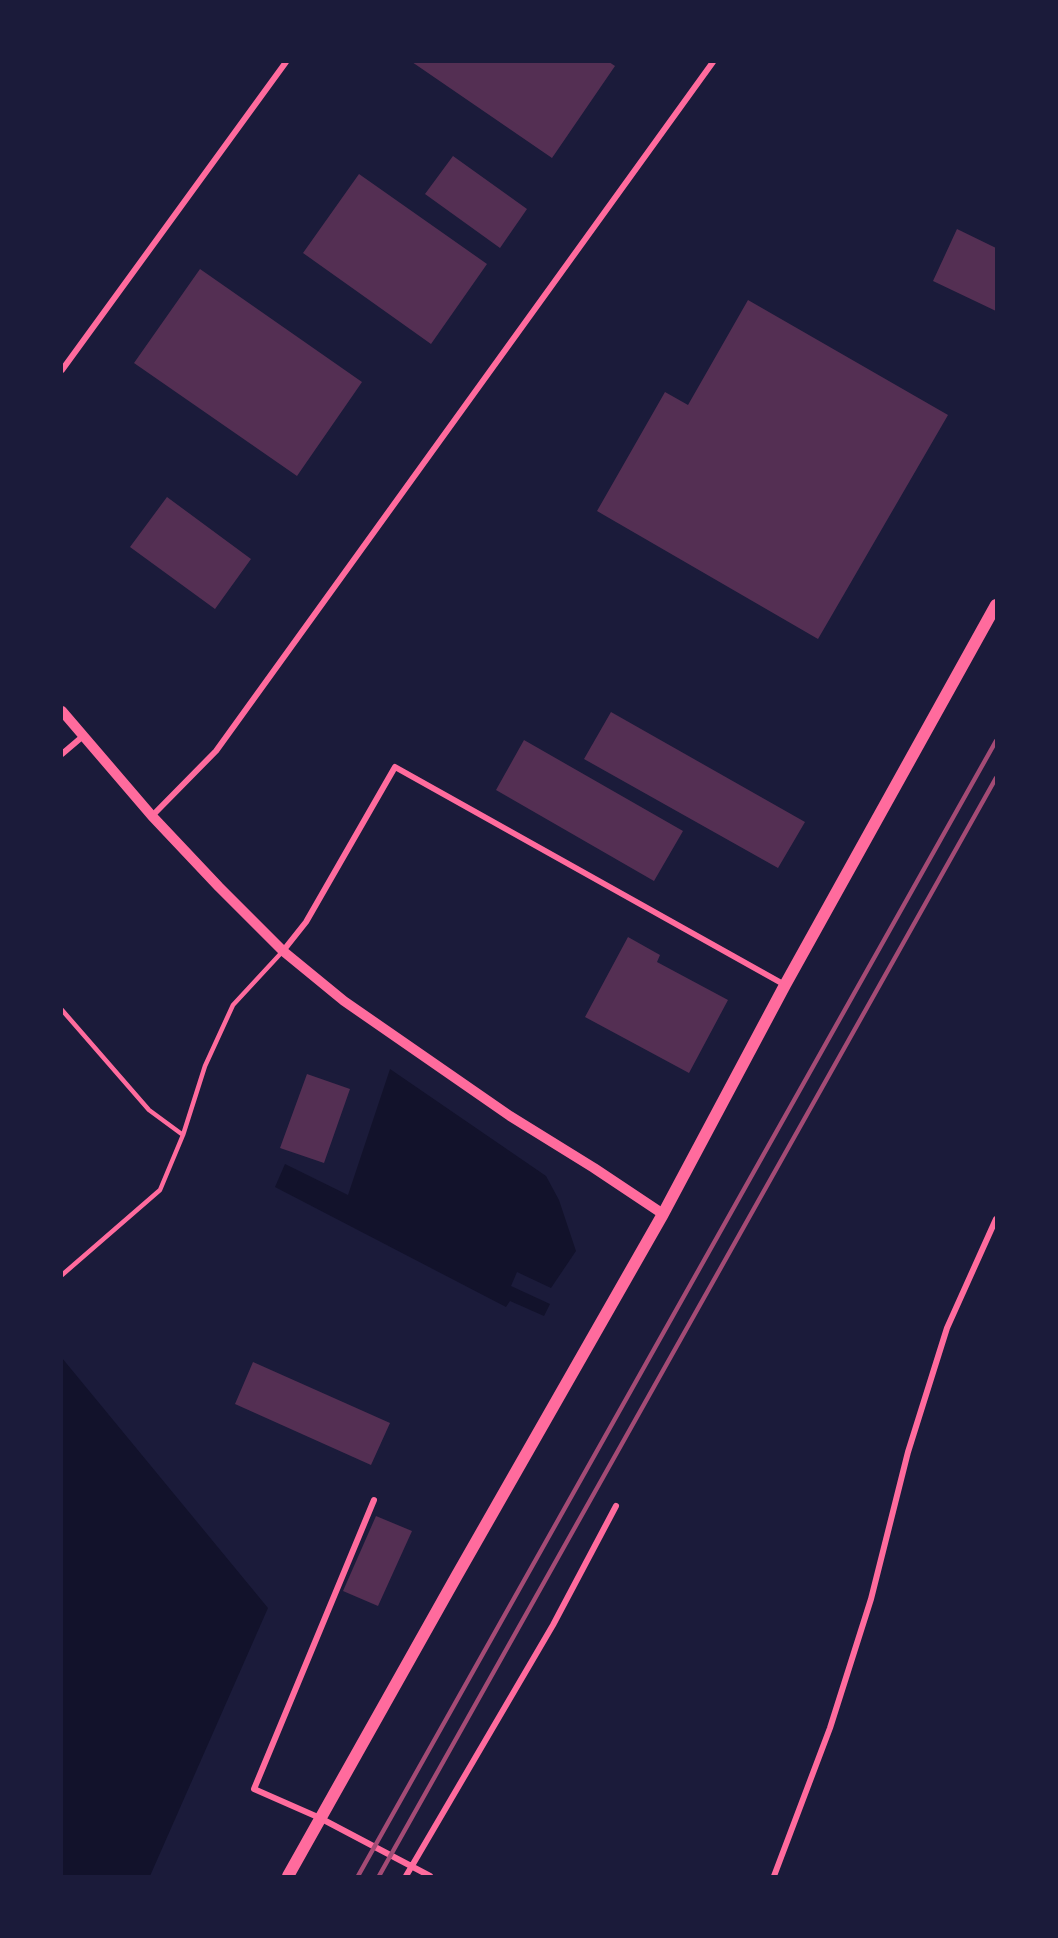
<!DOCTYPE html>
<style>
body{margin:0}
#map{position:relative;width:1058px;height:1938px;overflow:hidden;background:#1b1b3a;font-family:Karla,sans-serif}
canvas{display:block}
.frame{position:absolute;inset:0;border:63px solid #1b1b3a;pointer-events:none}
</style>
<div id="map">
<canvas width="1058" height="1938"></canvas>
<div class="frame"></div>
</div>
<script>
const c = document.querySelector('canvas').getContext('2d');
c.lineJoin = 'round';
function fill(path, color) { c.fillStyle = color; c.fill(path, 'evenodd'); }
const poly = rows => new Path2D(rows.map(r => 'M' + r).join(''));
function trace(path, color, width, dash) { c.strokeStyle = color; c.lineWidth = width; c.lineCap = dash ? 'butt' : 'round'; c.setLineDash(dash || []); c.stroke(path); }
const water = poly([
 [390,1069,546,1176,559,1200,576,1251,551,1288,517,1272,511,1286,550,1304,544,1316,510,1301,506,1307,275,1187,285,1164,348,1195],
 [62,1358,268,1608,150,1876,62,1876]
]);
const building = poly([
 [412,62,609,62,615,66,552,158],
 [453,156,527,209,500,248,425,194],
 [359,174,487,264,431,344,303,253],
 [957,229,996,248,996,311,933,281],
 [200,269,362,382,297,476,134,363],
 [748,300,948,415,818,639,597,511,665,392,688,405],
 [167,497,251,559,215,609,130,547],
 [611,712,805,822,778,868,584,759],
 [524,740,683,831,654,881,496,790],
 [628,937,660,955,657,962,728,1000,689,1073,585,1017],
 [307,1074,350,1089,324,1163,280,1148],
 [253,1362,390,1423,371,1465,235,1404],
 [376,1516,412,1531,378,1606,343,1591]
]);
const service = poly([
 [62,1010,149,1110,183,1135],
 [62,1275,160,1190,183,1135,205,1066,233,1005,283,951]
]);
const minor = poly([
 [62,370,286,62],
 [62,754,82,737],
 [152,816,216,751,713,62],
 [283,951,306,922,395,767,785,985],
 [374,1500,254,1789,320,1818,430,1876],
 [406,1876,553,1625,616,1506],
 [774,1876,830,1728,871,1599,908,1452,947,1328,996,1219]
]);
const tertiary = poly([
 [62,711,152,816,219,887,283,951,344,1001,510,1116,594,1168,663,1214]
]);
const secondary = poly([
 [288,1876,456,1577,663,1214,785,985,996,605]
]);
const rail = poly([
 [358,1876,996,741],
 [379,1876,996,778]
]);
fill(water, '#12122b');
fill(building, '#542f53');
trace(service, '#ff6b9d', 4.5);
trace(minor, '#ff6b9d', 6);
trace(tertiary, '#ff6b9d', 10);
trace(secondary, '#ff6b9d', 12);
trace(rail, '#a44b75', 4.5);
</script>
